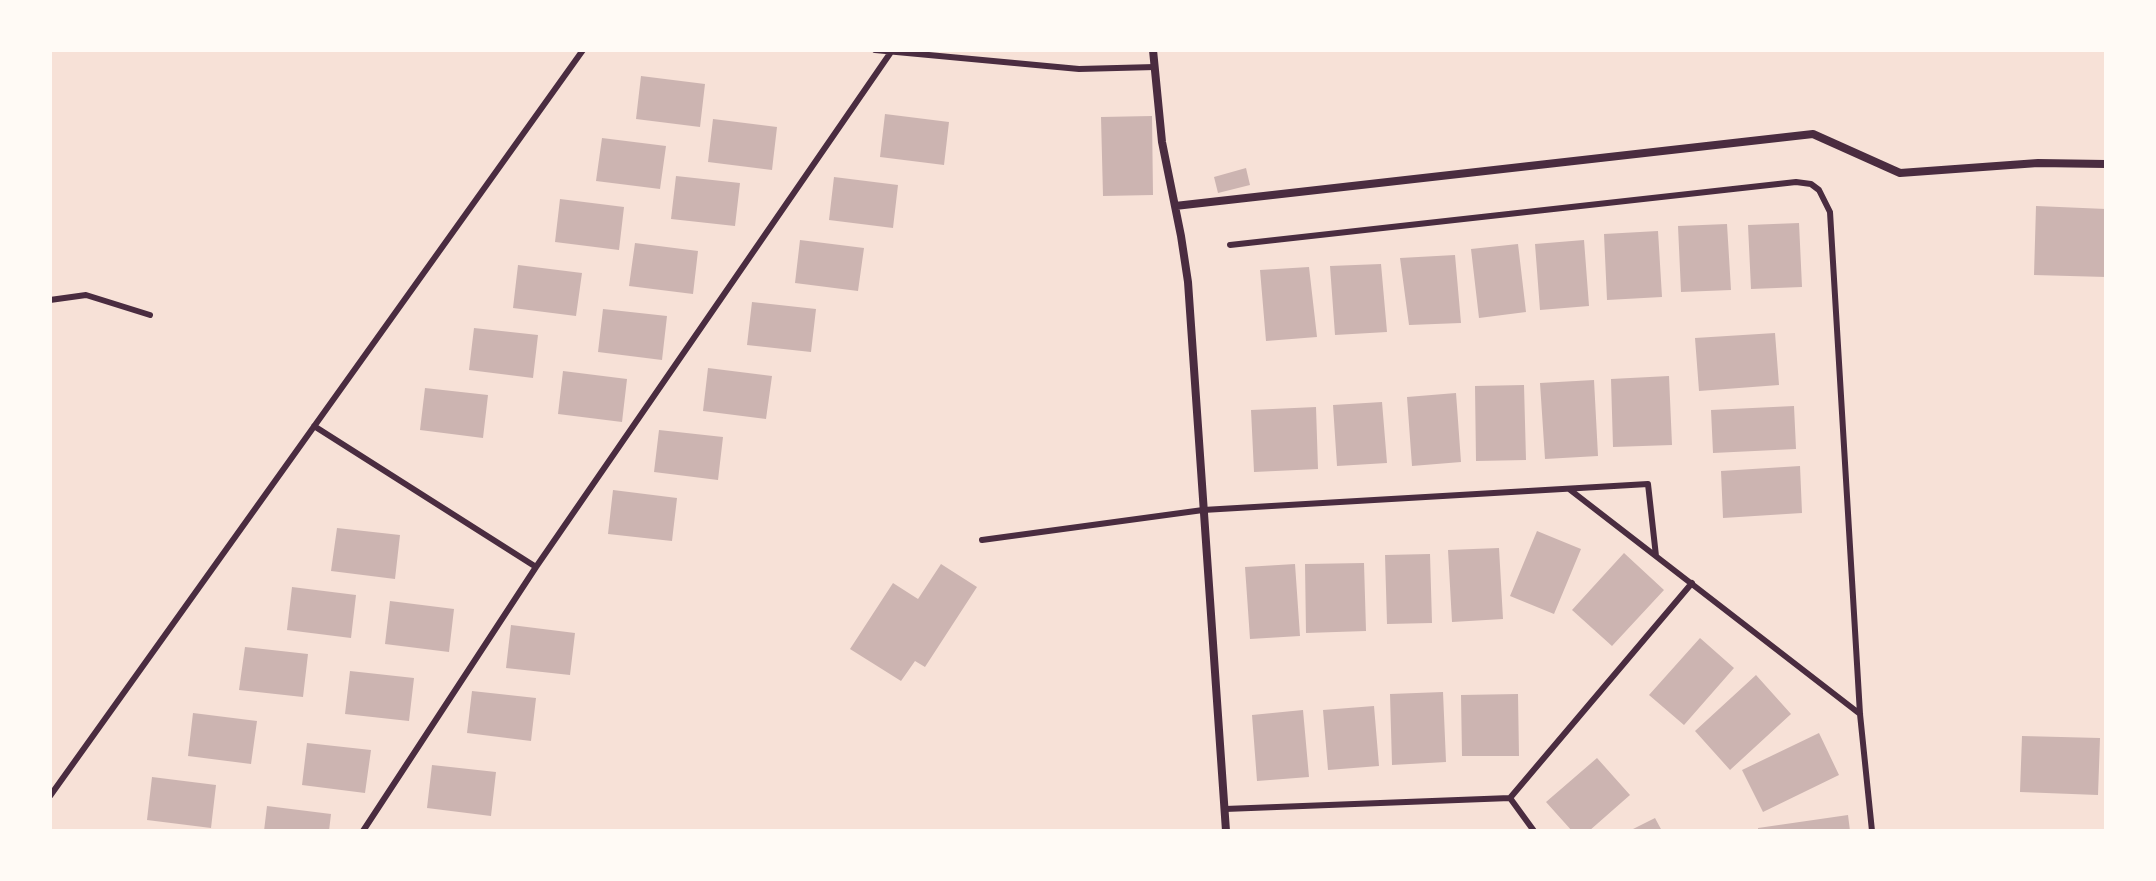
<!DOCTYPE html>
<style>
body{margin:0}
#map{position:relative;width:2156px;height:881px;overflow:hidden;background:#f7e1d7;font-family:Manrope,sans-serif}
canvas{display:block}
.frame{position:absolute;inset:0;border:52px solid #fffaf5;pointer-events:none}
</style>
<div id="map">
<canvas width="2156" height="881"></canvas>
<div class="frame"></div>
</div>
<script>
const c = document.querySelector('canvas').getContext('2d');
c.lineJoin = 'round';
function fill(path, color) { c.fillStyle = color; c.fill(path, 'evenodd'); }
const poly = rows => new Path2D(rows.map(r => 'M' + r).join(''));
function trace(path, color, width, dash) { c.strokeStyle = color; c.lineWidth = width; c.lineCap = dash ? 'butt' : 'round'; c.setLineDash(dash || []); c.stroke(path); }
const building = poly([
 [641,76,705,84,700,127,636,119],
 [885,114,949,122,944,165,880,157],
 [1152,116,1153,195,1103,196,1101,117],
 [713,119,777,127,772,170,708,162],
 [602,138,666,146,660,189,596,181],
 [1246,168,1250,185,1218,193,1214,177],
 [676,176,740,183,735,226,671,219],
 [834,177,898,185,893,228,829,220],
 [560,199,624,207,619,250,555,242],
 [2036,206,2106,209,2106,277,2034,275],
 [1799,223,1802,287,1751,289,1748,225],
 [1727,224,1731,290,1681,292,1678,226],
 [1658,231,1662,297,1607,300,1604,234],
 [800,240,864,248,858,291,795,283],
 [1584,240,1589,306,1540,310,1535,244],
 [635,243,698,251,693,294,629,286],
 [1518,244,1526,312,1479,318,1471,249],
 [1455,255,1461,323,1409,325,1400,258],
 [1381,264,1387,332,1335,335,1330,266],
 [518,265,582,273,576,316,513,308],
 [1309,267,1317,337,1266,341,1260,270],
 [752,302,816,309,811,352,747,345],
 [603,309,667,316,662,360,598,352],
 [474,328,538,335,533,378,469,370],
 [1775,333,1779,385,1699,391,1695,338],
 [708,368,772,376,766,419,703,411],
 [563,371,627,379,622,422,558,414],
 [1669,376,1672,445,1613,447,1611,379],
 [1594,380,1598,456,1545,459,1540,383],
 [1524,385,1526,460,1476,461,1475,386],
 [425,388,488,395,483,438,420,430],
 [1456,393,1461,462,1412,466,1407,397],
 [1382,402,1387,463,1337,466,1333,405],
 [1794,406,1796,449,1713,453,1711,410],
 [1316,407,1318,469,1254,472,1251,410],
 [659,430,723,437,718,480,654,472],
 [1800,466,1802,513,1723,518,1721,471],
 [613,490,677,498,672,541,608,534],
 [337,528,400,535,395,579,331,571],
 [1537,531,1581,549,1554,614,1510,596],
 [1499,548,1503,619,1452,622,1448,550],
 [1624,553,1664,590,1612,646,1572,610],
 [1430,554,1432,623,1387,624,1385,555],
 [1364,563,1366,631,1306,633,1305,564],
 [941,564,977,587,925,667,915,661,901,681,850,649,893,583,918,599],
 [1295,564,1300,636,1250,639,1245,567],
 [292,587,356,595,351,638,287,630],
 [390,601,454,609,449,652,385,644],
 [511,625,575,633,570,675,506,668],
 [1700,638,1734,668,1684,725,1649,695],
 [245,647,308,654,303,697,239,690],
 [350,671,414,678,409,721,345,714],
 [1756,675,1791,714,1730,770,1695,731],
 [472,691,536,698,531,741,467,733],
 [1443,692,1446,762,1392,765,1390,694],
 [1518,694,1519,756,1462,756,1461,695],
 [1374,706,1379,766,1328,770,1323,710],
 [1303,710,1309,777,1257,781,1252,715],
 [193,713,257,721,251,764,188,756],
 [1819,733,1839,775,1763,812,1742,770],
 [2022,736,2100,738,2098,795,2020,792],
 [307,743,371,750,365,793,302,785],
 [1597,758,1630,795,1589,831,1572,831,1546,802],
 [432,765,496,772,491,816,427,808],
 [152,777,216,785,211,828,147,820],
 [267,806,331,814,329,831,264,831],
 [1848,815,1850,831,1758,831,1758,828],
 [1655,818,1662,831,1629,831]
]);
const service = poly([
 [875,50,1079,69,1155,67],
 [1230,245,1796,182,1811,184,1819,190,1830,212,1860,714,1872,831],
 [50,300,86,295,150,315],
 [314,426,536,567],
 [1569,489,1860,714],
 [982,540,1203,510,1648,484,1656,556],
 [50,796,583,50],
 [1225,809,1510,798],
 [363,831,536,567,891,52],
 [1534,831,1510,798,1692,583]
]);
const minor = poly([
 [1153,50,1162,142,1181,236,1188,282,1226,831],
 [1175,206,1813,134,1900,173,2038,163,2106,164]
]);
fill(building, '#ccb4b1');
trace(service, '#4a2c40', 6);
trace(minor, '#4a2c40', 8);
</script>
